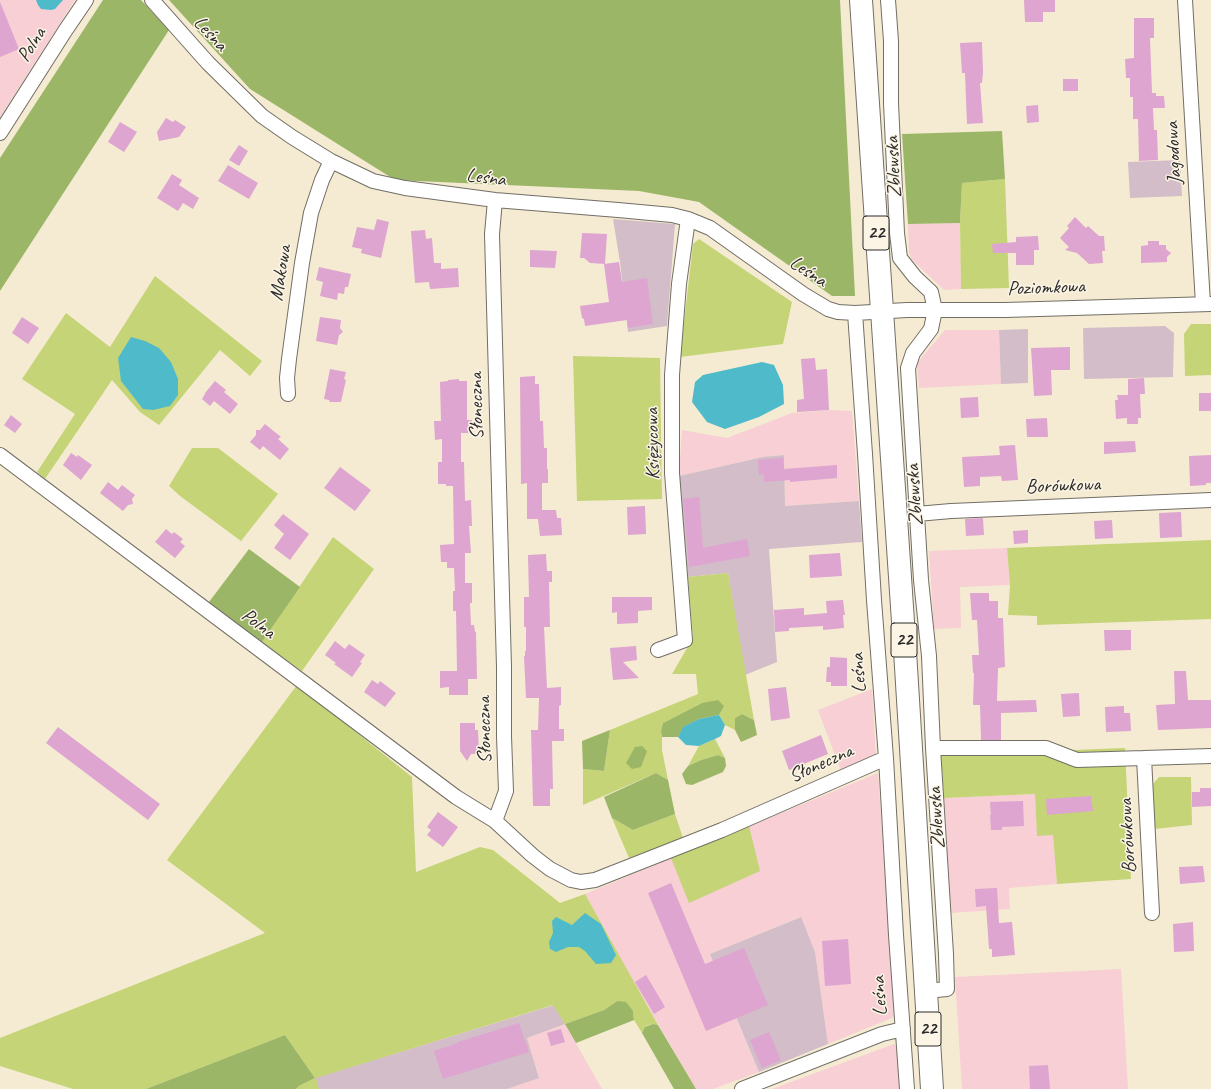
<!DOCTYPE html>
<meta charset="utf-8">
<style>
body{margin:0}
canvas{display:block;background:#f5ebd2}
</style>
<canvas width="1211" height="1089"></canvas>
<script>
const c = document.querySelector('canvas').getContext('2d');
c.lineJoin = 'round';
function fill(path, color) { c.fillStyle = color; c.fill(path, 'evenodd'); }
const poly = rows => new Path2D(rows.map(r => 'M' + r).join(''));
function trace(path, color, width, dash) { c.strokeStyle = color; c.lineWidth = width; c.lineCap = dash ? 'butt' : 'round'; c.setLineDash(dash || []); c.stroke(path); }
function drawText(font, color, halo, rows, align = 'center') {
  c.font = font + ' Caveat,sans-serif'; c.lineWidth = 3; c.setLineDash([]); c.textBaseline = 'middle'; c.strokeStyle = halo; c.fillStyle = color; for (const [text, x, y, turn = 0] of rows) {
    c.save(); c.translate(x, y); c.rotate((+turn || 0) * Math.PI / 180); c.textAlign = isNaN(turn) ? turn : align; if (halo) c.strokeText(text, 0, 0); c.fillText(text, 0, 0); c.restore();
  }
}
const built = poly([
 [0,0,75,0,0,117],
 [960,223,961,289,944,290,912,260,909,252,908,224],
 [945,330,999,330,1001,384,919,388,917,363],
 [832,410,852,411,859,501,785,506,784,455,763,457,679,476,682,430,727,438,792,413],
 [1007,548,1010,585,960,587,961,628,934,629,929,551],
 [872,689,876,757,841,771,818,710],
 [878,773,895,1014,892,1018,828,1044,815,952,800,917,710,954,759,1072,713,1089,696,1089,633,981,585,894],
 [1035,794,1037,835,1053,834,1057,884,1009,888,1010,909,951,913,944,798],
 [1121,969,1128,1089,962,1089,955,977],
 [565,1024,602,1089,507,1089,539,1077,527,1038],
 [894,1044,897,1047,899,1089,772,1089]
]);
const industrial = poly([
 [1180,160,1182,196,1130,198,1128,162],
 [613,219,675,224,667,326,628,332,620,262],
 [1165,326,1174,333,1173,377,1084,379,1083,328],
 [1028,329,1028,383,1001,384,999,330],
 [784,455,785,506,859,501,862,542,769,549,777,662,745,675,728,573,688,577,679,476,763,457],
 [801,917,815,952,828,1044,759,1072,710,954],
 [554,1005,565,1024,527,1038,539,1078,507,1089,319,1089,315,1078]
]);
const green = poly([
 [1005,179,1009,288,961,289,960,223,962,183],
 [699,239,792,302,783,344,680,357,693,244],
 [155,276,262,361,250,376,220,350,159,425,140,412,112,380,45,479,37,472,75,414,22,379,66,313,110,347],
 [1191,324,1211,324,1211,375,1185,376,1184,334],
 [573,356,660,358,662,499,577,501],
 [192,448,218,448,278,494,241,541,180,496,169,486],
 [333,537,374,569,302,671,262,642],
 [1211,540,1211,619,1037,625,1037,616,1008,615,1010,585,1007,548],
 [728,573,754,720,742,714,735,718,735,730,725,725,719,715,723,706,702,703,663,723,661,731,662,737,662,750,668,780,656,773,583,805,583,769,604,771,610,730,698,694,696,674,672,674,693,638,688,577],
 [297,685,412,777,416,872,480,847,493,850,560,903,585,894,658,1025,653,1024,646,1026,642,1033,634,1020,633,1011,617,1001,604,1010,565,1024,553,1005,316,1078,319,1089,296,1089,299,1086,315,1078,285,1035,146,1089,73,1089,0,1066,0,1038,265,933,167,860],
 [715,739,725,758,718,755,701,760,688,766,699,746],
 [1125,748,1131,879,1057,884,1053,835,1037,836,1035,794,944,798,941,755],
 [1159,777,1191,777,1192,825,1154,829,1153,784],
 [675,814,683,838,629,858,612,818,633,830],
 [749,826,760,871,689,903,671,858]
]);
const forest = poly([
 [103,0,141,0,169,30,0,291,0,158],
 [169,0,840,0,855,296,832,296,699,202,639,191,395,180,250,89],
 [1002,131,1005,179,962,183,960,223,908,224,902,134],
 [249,549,300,587,262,642,209,602],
 [718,700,724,706,719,715,699,719,684,727,678,737,662,737,661,731,663,723,702,703],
 [742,714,754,720,757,735,741,742,735,730,735,718],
 [610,730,604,771,583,769,582,741],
 [642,746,647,751,641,767,632,769,626,763,635,747],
 [718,755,725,758,726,766,723,772,692,785,686,784,682,774,688,766,701,760],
 [656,773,668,780,675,814,633,830,612,818,604,797],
 [617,1001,626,1002,633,1011,634,1020,576,1043,565,1024,604,1010],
 [653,1024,658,1025,696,1089,674,1089,642,1033,645,1027],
 [285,1035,315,1078,299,1086,296,1089,146,1089]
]);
const water = poly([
 [36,0,63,0,55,9,51,10,41,9,38,5],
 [131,337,145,341,159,348,171,362,178,379,178,395,170,406,153,410,143,409,121,381,118,358],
 [762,362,774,365,783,385,784,404,759,417,725,429,707,422,692,402,695,382,703,375],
 [719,715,725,725,721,736,715,739,699,746,686,745,678,737,683,727,699,719],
 [585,913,601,924,616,955,611,963,596,964,585,951,579,947,568,947,556,952,550,949,549,942,553,933,552,921,556,917,572,925]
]);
const building = poly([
 [1024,0,1055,0,1055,12,1043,12,1043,22,1025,22],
 [0,2,19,49,0,57],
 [1134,18,1154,18,1154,38,1150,38,1152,93,1156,93,1156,96,1164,96,1165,108,1153,108,1154,130,1157,130,1158,160,1139,161,1138,119,1133,119,1133,97,1130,97,1130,78,1126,78,1125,59,1134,58],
 [982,42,983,72,982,83,980,83,983,123,967,124,965,73,962,73,960,43],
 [1063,79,1078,79,1078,91,1063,91],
 [1038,105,1039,122,1027,123,1026,106],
 [166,118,173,122,175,120,186,127,179,137,159,141,157,132],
 [120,122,137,132,124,152,108,142],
 [239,145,248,151,239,166,229,160],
 [228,165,258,183,249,199,218,181],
 [172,174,182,180,179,185,199,198,193,209,183,203,178,211,157,198],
 [1075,217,1086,228,1088,226,1099,236,1104,236,1105,251,1102,251,1103,263,1089,264,1077,253,1065,250,1069,247,1060,238,1069,228,1067,226],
 [377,219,389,222,381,258,361,253,362,249,352,247,357,227,374,230],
 [425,230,426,239,432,238,434,263,441,263,441,269,458,268,459,287,430,289,429,282,415,283,411,231],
 [582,233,607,234,605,264,590,263,584,258,580,258],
 [1038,236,1039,250,1034,250,1034,265,1016,265,1016,253,993,253,992,244,1016,242,1016,237],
 [1148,241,1159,241,1159,245,1166,245,1166,249,1171,253,1167,257,1167,262,1141,263,1141,246,1148,245],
 [530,250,557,251,555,268,530,267],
 [619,262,622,282,647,278,653,324,628,328,627,320,585,326,584,319,582,318,580,306,609,302,604,264],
 [319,267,351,274,348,287,345,287,344,294,338,293,337,300,320,296,323,282,316,280],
 [22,317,39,328,28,344,12,333],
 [320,317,341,320,340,328,343,332,339,335,337,345,316,341],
 [1070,347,1070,370,1051,370,1052,395,1034,396,1031,348],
 [815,358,816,370,827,369,829,410,797,412,797,400,804,399,801,359],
 [330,369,346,372,344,379,346,380,341,402,330,402,329,400,324,399],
 [535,376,535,384,539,384,540,421,543,421,544,448,547,448,547,469,548,469,548,483,542,483,542,510,556,510,557,518,561,518,562,535,540,536,538,519,527,519,527,483,521,484,520,377],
 [1144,378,1145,394,1140,394,1141,418,1138,418,1138,424,1127,424,1127,418,1116,419,1115,400,1118,400,1117,395,1128,395,1128,379],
 [459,379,459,381,467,381,467,420,472,420,472,433,461,433,461,462,464,462,465,501,471,500,472,526,469,526,471,553,465,553,465,583,472,583,472,603,470,603,471,625,474,625,475,632,476,632,477,679,468,679,468,695,449,695,449,687,440,688,440,671,457,671,456,611,453,611,453,591,455,591,454,568,447,568,447,562,441,562,440,545,454,544,453,486,446,486,446,484,438,484,438,462,442,462,442,439,435,440,434,421,441,421,440,382,448,381,448,380],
 [215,381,226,390,224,392,238,404,230,414,214,401,210,406,202,399,205,394,205,393],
 [1199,393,1211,393,1211,411,1199,411],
 [978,397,979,417,961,418,960,398],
 [11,415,22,424,15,433,4,425],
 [1047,418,1048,437,1027,437,1026,419],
 [265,424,281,437,278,439,289,449,280,460,263,446,260,450,250,442,256,435,256,430,260,430],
 [1135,441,1136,452,1104,454,1104,442],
 [1015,445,1018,480,1002,481,1001,476,980,477,980,486,964,487,962,457,1000,455,999,446],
 [71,453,77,457,78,455,92,465,81,480,63,465],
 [1211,455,1211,483,1206,483,1206,485,1190,486,1189,456],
 [783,458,784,469,837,465,837,478,790,482,790,480,764,482,764,474,759,475,758,460],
 [340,467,371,490,355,511,324,488],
 [108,482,118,490,122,485,135,495,132,499,133,504,128,505,123,511,100,493],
 [699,497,703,548,747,539,750,556,689,567,683,499],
 [645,506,646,534,628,535,627,507],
 [1181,512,1182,537,1160,538,1159,513],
 [283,514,309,534,290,560,274,548,284,534,274,525],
 [983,518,984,535,966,536,965,519],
 [1112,520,1113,538,1095,539,1094,521],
 [166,529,172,534,174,532,183,539,180,542,185,546,175,558,155,542],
 [1028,530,1028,543,1014,544,1013,531],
 [840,553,842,576,810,578,809,555],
 [546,554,547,571,552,571,552,582,549,582,550,627,544,627,547,688,561,687,561,705,559,706,559,729,564,729,564,741,552,741,553,789,550,789,550,806,533,806,531,730,538,730,539,698,526,698,524,656,525,656,525,651,526,651,526,627,524,627,524,597,529,597,528,555],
 [970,593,989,593,989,601,998,601,998,618,1003,618,1005,667,998,668,997,701,1036,700,1037,712,1001,713,1001,740,981,740,980,705,973,705,974,673,973,673,972,655,979,655,977,620,972,620],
 [612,597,652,597,652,610,638,611,638,623,617,624,617,612,612,613],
 [843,600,845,615,843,615,844,628,823,630,823,626,789,628,789,631,775,632,774,610,804,608,804,615,827,613,826,601],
 [1104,630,1131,630,1131,650,1105,651],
 [335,641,345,649,349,644,365,655,360,662,362,663,352,677,334,664,336,663,325,655],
 [636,646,637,660,623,662,639,678,613,680,610,648],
 [830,657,847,658,847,686,831,686,831,682,826,682,827,667,830,667],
 [1174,671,1186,671,1188,700,1211,700,1211,728,1158,730,1156,705,1175,704],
 [372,680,378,684,380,681,396,693,385,707,364,692],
 [786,687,790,718,771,721,768,689],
 [1079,693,1080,716,1063,717,1061,694],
 [1124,706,1124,713,1130,713,1131,731,1106,732,1105,707],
 [460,723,475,723,475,730,478,730,479,754,471,754,467,761,460,751],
 [58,727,160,804,148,820,46,743],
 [821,735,828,754,789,770,782,751],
 [1200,788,1211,788,1211,806,1192,807,1192,792,1200,792],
 [1091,796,1093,811,1047,815,1046,799],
 [1023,801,1024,826,1002,827,1002,830,991,830,990,815,991,815,990,802],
 [438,812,458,827,443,847,427,835,431,830,427,827],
 [1203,866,1205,882,1180,884,1179,867],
 [671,883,705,964,744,948,768,1005,706,1031,648,893],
 [997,888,999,923,1012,922,1015,955,992,957,992,949,989,949,986,906,976,907,975,889],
 [1193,922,1194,951,1174,952,1173,924],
 [848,939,851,984,825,986,822,941],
 [646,975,665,1007,654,1014,635,982],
 [519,1023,529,1052,443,1079,434,1051,458,1043,458,1042],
 [561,1029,565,1042,551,1046,547,1033],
 [769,1032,781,1060,762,1068,750,1040],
 [1048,1065,1050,1089,1030,1089,1029,1066]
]);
const minor = poly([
 [152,0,208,63,262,116,292,137,331,161,373,181,405,188,495,200,618,210,672,215,688,219,710,228,803,294,828,309,838,312,855,313,907,310,1005,310,1211,304],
 [888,0,891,41,891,103,897,233,900,258,915,277,931,292,935,310,931,329,913,353,908,368,921,580,929,656,933,748,946,954,947,989,926,991],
 [1185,0,1203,304],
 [0,133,65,31,86,0],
 [495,200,492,234,504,667,504,736,506,791,495,821],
 [855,313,865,454,874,600,886,758,896,935,907,1089],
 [288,394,287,378,289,359,302,263,311,213,322,180,331,161],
 [0,455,456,797,495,821,533,856,550,869,571,880,581,882,595,880,722,830,886,758],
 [917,514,951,511,1211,500],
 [658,650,685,640,672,473,672,375,679,284,688,219],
 [933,748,1046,748,1077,760,1211,756],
 [1144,758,1152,913],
 [742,1089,882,1034,903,1029]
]);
const primary = poly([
 [861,0,905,651,932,1089]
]);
const shields = [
 [876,233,26],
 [904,640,26],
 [928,1029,26]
];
const shieldNames = [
 ["22",876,233],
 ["22",904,640],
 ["22",928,1029]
];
const streetNames = [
 ["Leśna",210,34,47],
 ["Polna",32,45,-58],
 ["Jagodowa",1174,153,-93],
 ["Zblewska",894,167,-93],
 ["Leśna",486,178,7],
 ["Leśna",808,272,33],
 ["Makowa",281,273,-81],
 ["Poziomkowa",1046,288,-2],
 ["Słoneczna",477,406,-91],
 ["Księżycowa",653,444,-91],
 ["Borówkowa",1063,486,-2],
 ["Zblewska",915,495,-94],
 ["Polna",258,624,37],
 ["Leśna",859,673,-94],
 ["Słoneczna",485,730,-91],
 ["Słoneczna",821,764,-24],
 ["Zblewska",937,818,-94],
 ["Borówkowa",1128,836,-93],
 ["Leśna",880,996,-94]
];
fill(built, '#f7cfd4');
fill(industrial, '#d2bdc8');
fill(green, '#c5d476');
fill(forest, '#9cb667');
fill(water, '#4fbbca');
fill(building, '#dda5d0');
trace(minor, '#726e65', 16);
trace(primary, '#726e65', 24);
trace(minor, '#fff', 14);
trace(primary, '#fff', 22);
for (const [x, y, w] of shields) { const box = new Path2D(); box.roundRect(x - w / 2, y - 17, w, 34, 3); c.fillStyle = '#fcf5e5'; c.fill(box); trace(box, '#2b2b2b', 1); }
drawText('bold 19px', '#2b2b2b', null, shieldNames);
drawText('20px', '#2b2b2b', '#fcf5e5', streetNames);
</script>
